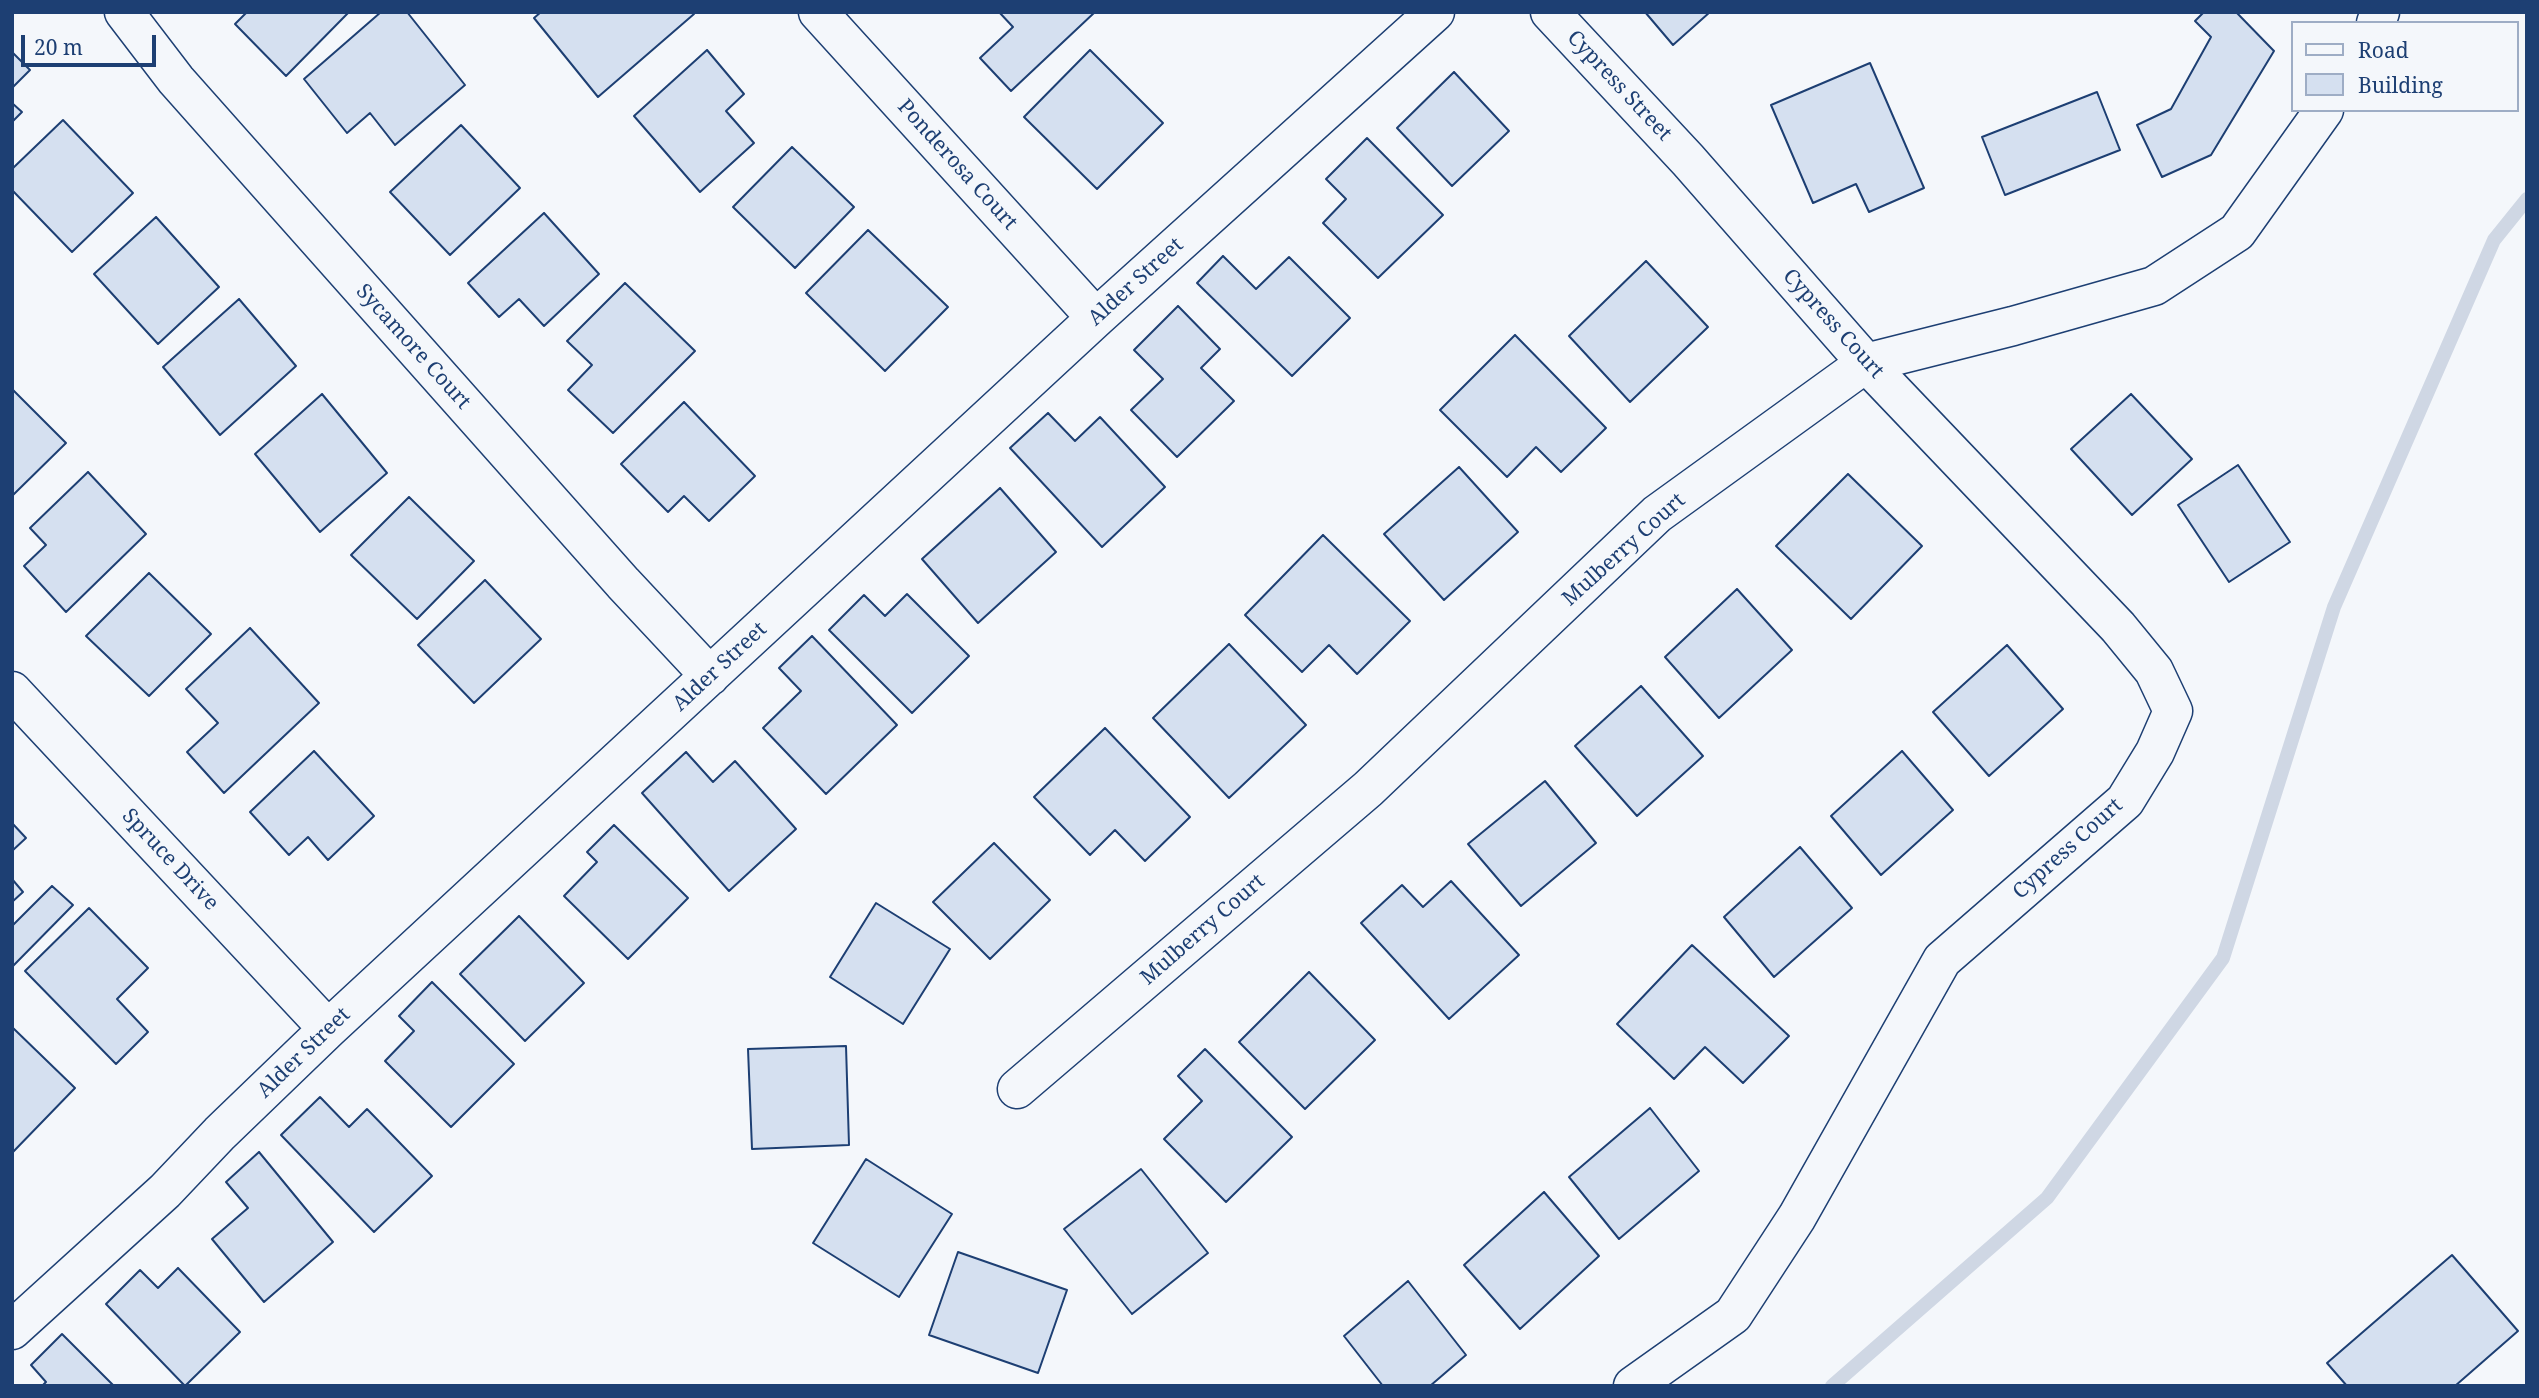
<!DOCTYPE html>
<style>
body{margin:0}
#map{position:relative;width:2539px;height:1398px;overflow:hidden;background:#f4f7fb;font-family:"Noto Serif",serif}
canvas{display:block}
.frame{position:absolute;inset:0;border:14px solid #1d3f73;pointer-events:none}
.legend{position:absolute;left:2291px;top:21px;width:228px;height:91px;box-sizing:border-box;background:#f4f7fb;border:2px solid #9eadc5;margin:0;padding:9px 12px;list-style:none;font-size:21px;color:#1d3f73}
.legend li{display:flex;align-items:center;gap:14px;height:35px}
.legend b{width:35px;border:2px solid #9eadc5}
.scale{position:absolute;left:21px;top:35px;width:135px;height:32px;box-sizing:border-box;border:4px solid #1d3f73;border-top:0;padding-left:9px;font-size:21px;line-height:24px;white-space:nowrap;color:#1d3f73;-webkit-text-stroke:5px #f4f7fb;paint-order:stroke}
</style>
<div id="map">
<canvas width="2539" height="1398"></canvas>
<div class="frame"></div>
<ul class="legend">
<li><b style="height:9px;background:#f4f7fb"></b>Road</li>
<li><b style="height:19px;background:#d5e0f0"></b>Building</li>
</ul>
<div class="scale">20 m</div>
</div>
<script>
const c = document.querySelector('canvas').getContext('2d');
c.lineJoin = 'round';
const poly = rows => new Path2D(rows.map(r => 'M' + r).join(''));
function trace(path, color, width, dash) { c.strokeStyle = color; c.lineWidth = width; c.lineCap = dash ? 'butt' : 'round'; c.setLineDash(dash || []); c.stroke(path); }
function fill(path, color) { c.fillStyle = color; c.fill(path, 'evenodd'); }
function drawText(font, color, halo, rows, align = 'center') {
  c.font = font + ' "Noto Serif",serif'; c.lineWidth = 5; c.setLineDash([]); c.textBaseline = 'middle'; c.strokeStyle = halo; c.fillStyle = color; for (const [text, x, y, turn = 0] of rows) {
    c.save(); c.translate(x, y); c.rotate((+turn || 0) * Math.PI / 180); c.textAlign = isNaN(turn) ? turn : align; if (halo) c.strokeText(text, 0, 0); c.fillText(text, 0, 0); c.restore();
  }
}
const stream = poly([
 [1832,1386,2047,1198,2223,958,2334,607,2494,240,2527,199]
]);
const building = poly([
 [247,12,349,12,286,76,235,24,247,12],
 [381,12,407,12,465,85,395,145,370,113,347,133,304,79,381,12],
 [541,12,693,12,694,14,598,97,534,18,541,12],
 [999,12,1095,12,1011,91,980,58,1013,27,999,12],
 [1645,12,1710,12,1673,45,1645,12],
 [2204,12,2236,12,2274,51,2211,155,2162,177,2137,125,2171,109,2211,37,2195,21,2204,12],
 [707,50,744,94,726,111,754,143,700,192,634,116,707,50],
 [1090,50,1163,123,1097,189,1024,117,1090,50],
 [12,52,30,70,12,88,12,52],
 [1870,63,1924,188,1869,212,1856,184,1813,203,1771,105,1870,63],
 [1454,72,1509,131,1452,186,1397,128,1454,72],
 [2097,92,2120,150,2005,195,1982,137,2097,92],
 [12,103,22,112,12,122,12,103],
 [63,120,133,193,72,252,12,190,12,169,63,120],
 [461,125,520,188,450,255,390,192,461,125],
 [1367,138,1443,215,1378,278,1323,223,1346,199,1326,179,1367,138],
 [792,147,854,207,795,268,733,207,792,147],
 [544,213,599,274,544,326,519,299,499,317,468,283,544,213],
 [156,217,219,287,158,344,94,274,156,217],
 [868,230,948,307,885,371,806,293,868,230],
 [1223,256,1256,289,1289,257,1350,318,1292,376,1197,283,1223,256],
 [1646,261,1708,327,1630,402,1569,336,1646,261],
 [625,283,695,351,613,433,568,390,592,365,567,341,625,283],
 [239,299,296,366,220,435,163,367,239,299],
 [1178,306,1220,349,1201,368,1234,401,1177,457,1131,410,1163,379,1134,350,1178,306],
 [1515,335,1606,428,1561,472,1536,447,1507,477,1440,410,1515,335],
 [12,389,66,443,12,496,12,389],
 [322,394,387,473,320,532,255,454,322,394],
 [2131,394,2192,459,2132,515,2071,449,2131,394],
 [684,402,755,476,709,521,684,496,668,512,621,464,684,402],
 [1048,413,1075,441,1100,417,1165,487,1102,547,1010,448,1048,413],
 [2238,465,2290,542,2229,582,2178,505,2238,465],
 [1459,467,1518,532,1444,600,1384,534,1459,467],
 [88,472,146,534,66,612,24,566,46,545,30,528,88,472],
 [1848,474,1922,546,1851,619,1776,546,1848,474],
 [1000,488,1056,552,978,623,922,559,1000,488],
 [409,497,474,561,417,619,351,555,409,497],
 [1323,535,1410,621,1357,674,1329,645,1302,672,1245,615,1323,535],
 [149,573,211,634,149,696,86,636,149,573],
 [485,580,541,639,474,703,418,645,485,580],
 [1737,589,1792,650,1719,718,1665,657,1737,589],
 [907,594,969,656,912,713,829,630,864,595,885,616,907,594],
 [250,628,319,703,224,793,187,752,218,723,186,689,250,628],
 [812,636,897,725,826,794,763,728,801,691,779,668,812,636],
 [1229,644,1306,725,1229,798,1153,718,1229,644],
 [2007,645,2063,709,1989,776,1933,712,2007,645],
 [1641,686,1703,756,1637,816,1575,746,1641,686],
 [1105,728,1190,817,1145,861,1115,830,1090,855,1034,797,1105,728],
 [314,751,374,816,328,860,308,837,289,855,250,812,314,751],
 [1902,751,1953,810,1881,875,1831,816,1902,751],
 [686,752,713,782,735,761,796,829,729,891,642,793,686,752],
 [1545,781,1596,843,1521,906,1468,844,1545,781],
 [12,823,26,838,12,851,12,823],
 [614,825,688,898,628,959,564,896,597,862,587,852,614,825],
 [994,843,1050,900,990,959,933,902,994,843],
 [1800,847,1852,908,1774,977,1724,917,1800,847],
 [12,879,23,892,12,902,12,879],
 [1451,881,1519,955,1449,1019,1361,923,1402,885,1423,907,1451,881],
 [52,886,73,905,12,967,12,926,52,886],
 [876,903,950,949,903,1024,830,977,876,903],
 [89,908,148,968,117,999,148,1032,116,1064,25,971,89,908],
 [519,916,584,983,525,1041,460,974,519,916],
 [1692,945,1789,1036,1743,1083,1705,1047,1674,1079,1617,1024,1692,945],
 [1309,972,1375,1040,1305,1109,1239,1042,1309,972],
 [432,982,514,1064,451,1127,385,1061,414,1031,399,1016,432,982],
 [12,1027,75,1088,12,1153,12,1027],
 [846,1046,849,1145,752,1149,748,1049,846,1046],
 [1205,1049,1292,1137,1226,1202,1164,1139,1202,1101,1178,1076,1205,1049],
 [320,1097,349,1127,367,1109,432,1176,374,1232,281,1135,320,1097],
 [1650,1108,1699,1171,1619,1239,1569,1177,1650,1108],
 [259,1152,333,1242,264,1302,212,1239,248,1208,226,1182,259,1152],
 [866,1159,952,1214,899,1297,813,1243,866,1159],
 [1141,1169,1208,1253,1132,1314,1064,1229,1141,1169],
 [1544,1192,1599,1256,1520,1329,1464,1265,1544,1192],
 [958,1252,1067,1290,1038,1373,929,1335,958,1252],
 [2452,1255,2518,1331,2455,1386,2347,1386,2327,1363,2452,1255],
 [178,1268,240,1332,185,1386,106,1304,140,1270,158,1288,178,1268],
 [1408,1281,1466,1355,1430,1386,1383,1386,1344,1336,1408,1281],
 [62,1334,114,1386,42,1386,46,1382,31,1365,62,1334]
]);
const minor = poly([
 [124,12,176,80,623,583,710,676],
 [818,12,1096,318],
 [1550,12,1688,160,1866,363,2118,627,2154,671,2173,711,2155,752,2125,801,1942,960,1797,1217,1733,1315,1633,1386],
 [2376,23,2380,12],
 [12,691,328,1029],
 [1017,1089,1368,789,1657,514,1866,363,2013,326,2154,286,2237,232,2324,110],
 [12,1330,165,1191,220,1133,328,1029,1096,318,1435,12]
]);
const streetNames = [
 ["Cypress Street",1619,86,47],
 ["Ponderosa Court",957,165,48],
 ["Alder Street",1136,282,-42],
 ["Cypress Court",1833,324,48],
 ["Sycamore Court",413,347,48],
 ["Mulberry Court",1624,550,-42],
 ["Alder Street",720,667,-43],
 ["Cypress Court",2068,849,-42],
 ["Spruce Drive",170,860,47],
 ["Mulberry Court",1203,930,-41],
 ["Alder Street",304,1053,-44]
];
trace(stream, '#cfd7e4', 14);
fill(building, '#d5e0f0');
trace(building, '#1d3f73', 2);
trace(minor, '#1d3f73', 41);
trace(minor, '#f4f7fb', 38);
drawText('21px', '#1d3f73', '#f4f7fb', streetNames);
</script>
